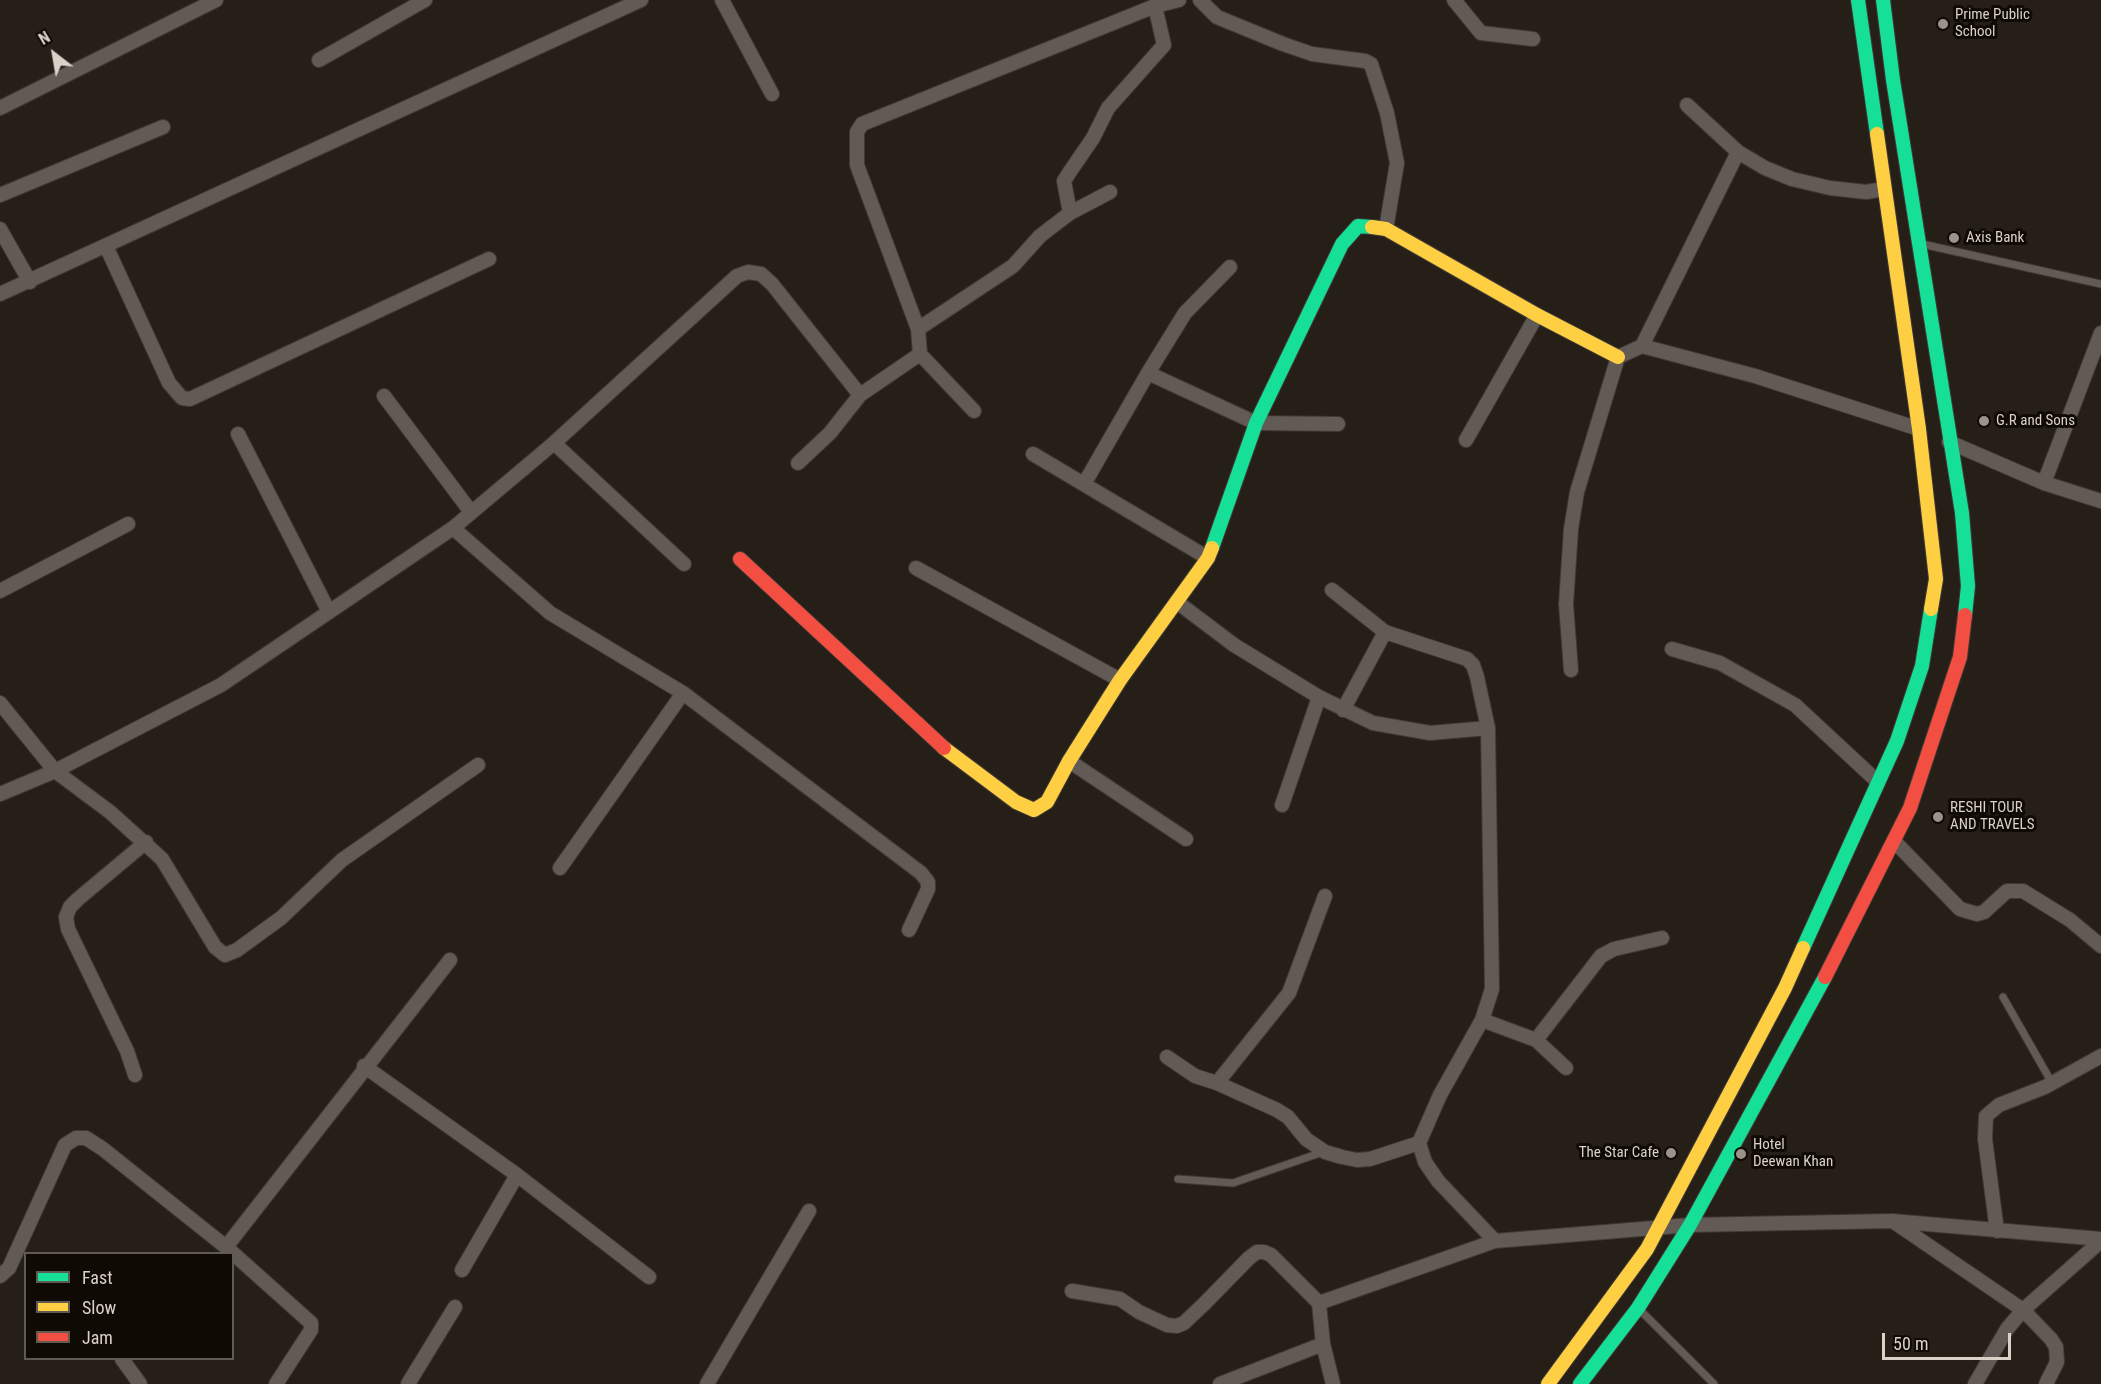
<!DOCTYPE html>
<style>
body{margin:0}
#map{position:relative;width:2101px;height:1384px;overflow:hidden;background:#261f18;font-family:"Roboto Condensed",sans-serif}
canvas{display:block}
.legend{position:absolute;left:24px;top:1252px;width:210px;height:108px;box-sizing:border-box;background:#100a05;border:2px solid #615a53;margin:0;padding:8px 10px;list-style:none;font-size:18px;color:#dad1c8}
.legend li{display:flex;align-items:center;gap:12px;height:30px}
.legend b{width:30px;border:2px solid #615a53}
.north{position:absolute;left:24px;top:24px;width:60px;height:60px;-webkit-text-stroke:4px #100a05;paint-order:stroke;rotate:329deg;font-size:16px;font-weight:700;line-height:24px;text-align:center;color:#dad1c8}
.north::after{content:'';display:block;margin:auto;width:21px;height:27px;background:#dad1c8;clip-path:polygon(50% 0,100% 100%,50% 72%,0 100%)}
.scale{position:absolute;left:1882px;top:1333px;width:129px;height:27px;box-sizing:border-box;border:3px solid #dad1c8;border-top:0;padding-left:8px;font-size:18px;line-height:21px;white-space:nowrap;color:#dad1c8;-webkit-text-stroke:4px #100a05;paint-order:stroke}
</style>
<div id="map">
<canvas width="2101" height="1384"></canvas>
<ul class="legend">
<li><b style="height:8px;background:#16e098"></b>Fast</li>
<li><b style="height:8px;background:#ffcf43"></b>Slow</li>
<li><b style="height:8px;background:#f24e42"></b>Jam</li>
</ul>
<div class="north">N</div>
<div class="scale">50 m</div>
</div>
<script>
const c = document.querySelector('canvas').getContext('2d');
c.lineJoin = 'round';
const poly = rows => new Path2D(rows.map(r => 'M' + r).join(''));
function trace(path, color, width, dash) { c.strokeStyle = color; c.lineWidth = width; c.lineCap = dash ? 'butt' : 'round'; c.setLineDash(dash || []); c.stroke(path); }
function drawText(font, color, halo, rows, align = 'center') {
  c.font = font + ' "Roboto Condensed",sans-serif'; c.lineWidth = 6; c.setLineDash([]); c.textBaseline = 'middle'; c.strokeStyle = halo; c.fillStyle = color; for (const [text, x, y, turn = 0] of rows) {
    c.save(); c.translate(x, y); c.rotate((+turn || 0) * Math.PI / 180); c.textAlign = isNaN(turn) ? turn : align; if (halo) c.strokeText(text, 0, 0); c.fillText(text, 0, 0); c.restore();
  }
}
const lane = poly([
 [1922,244,2101,284],
 [2003,997,2052,1083],
 [1178,1179,1233,1183,1323,1152],
 [1640,1310,1714,1384]
]);
const street = poly([
 [722,0,772,94],
 [1200,0,1217,17,1283,44,1312,54,1365,61,1371,64,1387,113,1397,163,1386,229],
 [1454,0,1481,33,1533,39],
 [319,60,425,0],
 [1687,105,1738,152,1765,168,1792,179,1830,188,1866,192,1884,189],
 [0,108,216,0],
 [1738,152,1642,346,1755,376,1919,429],
 [0,195,163,127],
 [1070,213,1064,181,1069,173,1093,138,1108,108,1164,45,1155,6],
 [0,229,30,282],
 [106,246,169,383,182,398,190,399,489,259],
 [0,294,641,0],
 [918,329,1013,266,1040,236,1070,213,1110,192],
 [920,354,974,411],
 [1148,373,1185,313,1230,267],
 [384,396,471,512],
 [238,434,329,612],
 [1466,440,1537,315],
 [1949,442,2044,483,2101,501],
 [554,443,684,564],
 [1033,454,1208,558],
 [798,463,830,433,860,395,920,354,918,329,857,165,857,132,862,124,1155,6,1179,0],
 [2044,483,2101,333],
 [1084,484,1148,373,1256,423,1338,424],
 [453,528,550,613,683,693,921,873,928,882,928,889,909,930],
 [916,568,1120,680],
 [1332,590,1385,632,1467,659,1473,665,1477,677,1488,728,1492,989,1482,1020,1440,1095,1419,1143,1425,1162,1438,1181,1495,1241],
 [0,591,128,524],
 [1177,602,1234,645,1319,697,1373,723,1430,733,1488,728],
 [1672,649,1720,663,1795,705,1878,782],
 [1571,670,1566,604,1571,529,1577,492,1618,357,1642,346],
 [0,703,55,771,110,812,162,859,215,947,225,955,237,950,281,918,342,860,478,765],
 [1343,710,1385,632],
 [1069,761,1186,839],
 [0,794,55,771,221,685,453,528,554,443,737,276,748,272,761,274,772,284,860,395],
 [1282,805,1319,697],
 [1894,841,1960,909,1977,914,1984,912,2007,891,2023,891,2070,920,2101,946],
 [560,868,683,693],
 [1325,896,1289,993,1217,1083,1277,1110,1288,1117,1306,1139,1325,1152,1342,1157,1357,1160,1370,1159,1419,1143],
 [1482,1020,1536,1040,1566,1068],
 [1536,1040,1601,956,1614,949,1662,938],
 [1167,1057,1195,1076,1217,1083],
 [364,1066,517,1175,649,1277],
 [135,1075,127,1051,68,929,66,917,70,907,78,899,146,842],
 [1894,1222,2023,1310,2051,1339,2056,1347,2057,1362,2046,1384],
 [1997,1231,1985,1139,1986,1116,1999,1105,2045,1087,2101,1056],
 [226,1247,450,960],
 [462,1270,517,1175],
 [0,1276,9,1268,65,1145,76,1138,86,1138,103,1149,226,1247,311,1323,311,1330,276,1384],
 [1072,1291,1120,1299,1139,1312,1167,1325,1177,1326,1184,1323,1204,1304,1249,1258,1257,1252,1264,1252,1271,1255,1319,1303],
 [122,1359,140,1384],
 [408,1384,455,1307],
 [707,1384,809,1211],
 [1220,1384,1323,1344],
 [1333,1384,1323,1344,1319,1303,1495,1241,1690,1225,1892,1221,2101,1239],
 [1975,1384,2007,1329,2023,1310,2101,1241]
]);
const fast = poly([
 [1858,0,1877,134],
 [1883,0,1893,80,1962,513,1968,586,1965,615],
 [1212,548,1256,423,1342,244,1358,226,1372,227],
 [1803,948,1897,741,1922,666,1931,609],
 [1580,1384,1638,1308,1690,1225,1825,977]
]);
const slow = poly([
 [1877,134,1919,429,1936,579,1931,609],
 [1372,227,1386,229,1537,315,1618,357],
 [944,748,1016,802,1034,810,1047,802,1069,761,1120,680,1208,558,1212,548],
 [1548,1384,1647,1249,1785,988,1803,948]
]);
const jam = poly([
 [740,559,944,748],
 [1825,977,1910,808,1960,657,1965,615]
]);
const markers = [
 [1943,24,6,"#9b938a"],
 [1954,238,6,"#9b938a"],
 [1984,421,6,"#9b938a"],
 [1938,817,6,"#9b938a"],
 [1671,1153,6,"#9b938a"],
 [1741,1154,6,"#9b938a"]
];
const poiNames = [
 ["Prime Public",1955,15],
 ["School",1955,32],
 ["Axis Bank",1966,238],
 ["G.R and Sons",1996,421],
 ["RESHI TOUR",1950,808],
 ["AND TRAVELS",1950,825],
 ["Hotel",1753,1145],
 ["Deewan Khan",1753,1162],
 ["The Star Cafe",1659,1153,"right"]
];
trace(lane, '#403934', 9);
trace(street, '#403934', 16);
trace(fast, '#403934', 16);
trace(slow, '#403934', 16);
trace(jam, '#403934', 16);
trace(lane, '#615a55', 7);
trace(street, '#615a55', 14);
trace(fast, '#16e098', 14);
trace(slow, '#ffcf43', 14);
trace(jam, '#f24e42', 14);
for (const [x, y, r, color] of markers) { const dot = new Path2D(); dot.arc(x, y, r, 0, 2 * Math.PI); c.fillStyle = color; c.fill(dot); trace(dot, '#100a05', 2); }
drawText('15px', '#dad1c8', '#100a05', poiNames, 'left');
</script>
